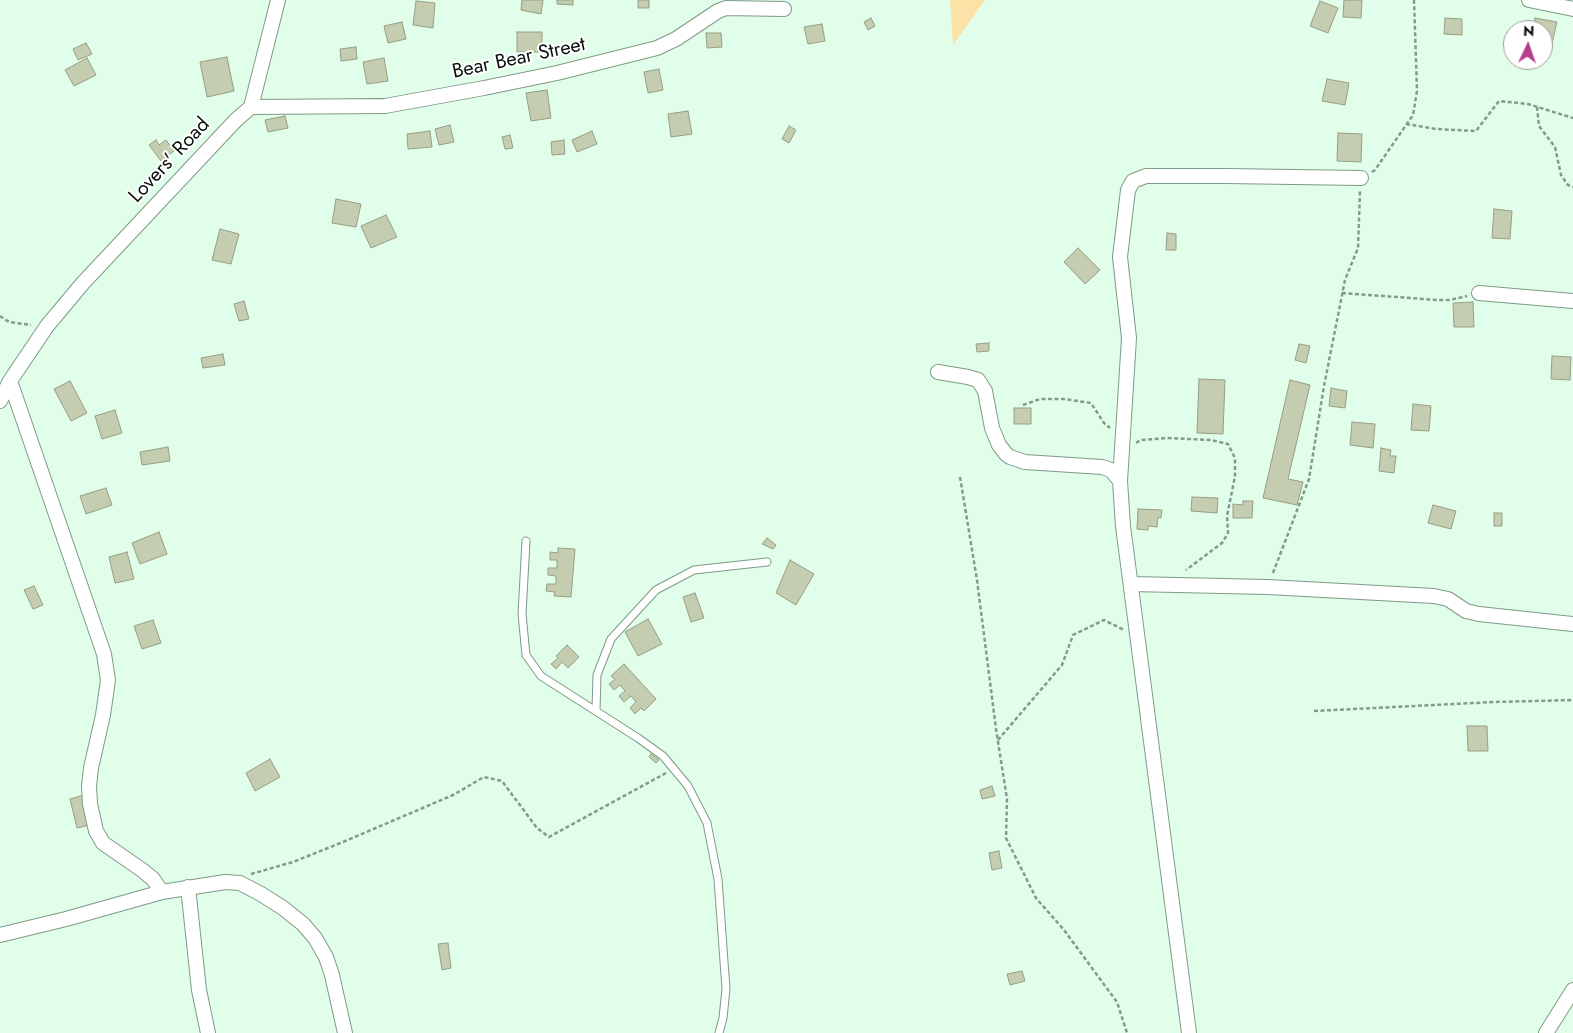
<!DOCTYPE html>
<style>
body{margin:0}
#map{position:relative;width:1573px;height:1033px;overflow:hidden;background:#e1feea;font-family:Jost,sans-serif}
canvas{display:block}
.north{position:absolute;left:1503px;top:20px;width:50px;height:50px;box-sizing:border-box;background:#fff;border:1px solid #9c9f9d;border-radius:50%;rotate:3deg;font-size:14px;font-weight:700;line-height:20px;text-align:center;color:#07100a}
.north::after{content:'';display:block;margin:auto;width:18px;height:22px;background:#b93d8e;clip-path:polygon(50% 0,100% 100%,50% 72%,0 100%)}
</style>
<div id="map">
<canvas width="1573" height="1033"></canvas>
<div class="north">N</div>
</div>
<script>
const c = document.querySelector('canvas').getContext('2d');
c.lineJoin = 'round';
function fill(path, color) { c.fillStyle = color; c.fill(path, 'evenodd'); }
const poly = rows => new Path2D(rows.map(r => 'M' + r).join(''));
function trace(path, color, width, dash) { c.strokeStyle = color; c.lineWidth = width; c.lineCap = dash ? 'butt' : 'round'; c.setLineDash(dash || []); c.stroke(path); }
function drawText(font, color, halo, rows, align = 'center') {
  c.font = font + ' Jost,sans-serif'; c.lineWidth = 4; c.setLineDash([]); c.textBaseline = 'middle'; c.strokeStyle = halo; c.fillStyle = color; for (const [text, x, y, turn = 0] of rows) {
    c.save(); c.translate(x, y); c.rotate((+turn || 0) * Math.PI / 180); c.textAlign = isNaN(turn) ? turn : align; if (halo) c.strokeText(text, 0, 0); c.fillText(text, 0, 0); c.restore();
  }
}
const green = poly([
 [950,0,985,0,953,45]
]);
const building = poly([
 [522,0,543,0,541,14,521,10,522,0],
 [557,0,573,0,573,5,557,4,557,0],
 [638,0,649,0,649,8,638,8,638,0],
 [1344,0,1362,0,1361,18,1343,17,1344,0],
 [416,1,435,3,433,28,413,25,416,1],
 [1320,1,1338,8,1328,33,1310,26,1320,1],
 [871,18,875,26,868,30,864,22,871,18],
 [1445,18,1462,19,1462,35,1444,34,1445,18],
 [1535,18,1557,22,1550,52,1543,50,1543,30,1533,30,1535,18],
 [402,22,406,39,388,43,384,26,402,22],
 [822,24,825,41,808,44,804,27,822,24],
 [517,32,542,32,542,52,517,52,517,32],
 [706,33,721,33,722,47,707,48,706,33],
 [86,43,92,54,78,60,73,49,86,43],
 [356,47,357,59,341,61,340,49,356,47],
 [227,57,234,91,207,97,200,62,227,57],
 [87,58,96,75,74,86,65,70,87,58],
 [384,58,388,81,367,84,363,62,384,58],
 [659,69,663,90,648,93,644,72,659,69],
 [1327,79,1349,83,1345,105,1322,101,1327,79],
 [547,90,551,118,531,121,526,93,547,90],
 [688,111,692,134,671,137,668,114,688,111],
 [285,116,288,128,268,132,265,120,285,116],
 [450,125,454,142,439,145,435,129,450,125],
 [789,126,796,130,789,143,782,139,789,126],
 [430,131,432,147,408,149,407,134,430,131],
 [592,131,597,144,577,152,572,140,592,131],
 [1338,133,1362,134,1361,162,1337,161,1338,133],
 [510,135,513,148,505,149,502,137,510,135],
 [156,140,159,145,166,140,174,151,161,161,149,145,156,140],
 [564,140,565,154,552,155,551,142,564,140],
 [336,199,361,204,356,227,332,223,336,199],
 [1494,209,1512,211,1510,239,1492,238,1494,209],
 [386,215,397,237,371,248,361,226,386,215],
 [220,229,239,234,231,264,212,260,220,229],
 [1167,233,1176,234,1176,250,1166,250,1167,233],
 [1078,248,1100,270,1085,284,1064,262,1078,248],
 [244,301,249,319,239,321,234,304,244,301],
 [1473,302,1474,327,1454,327,1453,303,1473,302],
 [989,343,989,351,977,352,976,344,989,343],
 [1299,344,1310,346,1306,363,1295,360,1299,344],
 [223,354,225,365,203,368,201,358,223,354],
 [1552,356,1571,357,1570,380,1551,379,1552,356],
 [1199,379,1225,380,1223,434,1197,433,1199,379],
 [1290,380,1310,385,1288,479,1303,482,1297,505,1263,498,1290,380],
 [70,381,87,413,71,421,54,389,70,381],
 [1331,388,1347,391,1345,408,1329,406,1331,388],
 [1413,404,1431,406,1429,431,1411,430,1413,404],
 [1014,408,1031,408,1031,424,1014,424,1014,408],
 [115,410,122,433,102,439,95,416,115,410],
 [1352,422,1375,424,1373,448,1350,445,1352,422],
 [168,447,170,461,142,465,140,452,168,447],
 [1381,448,1391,450,1390,456,1396,456,1394,473,1379,471,1381,448],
 [106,488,112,505,86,514,80,496,106,488],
 [1192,497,1218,498,1217,513,1191,511,1192,497],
 [1243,501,1253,501,1252,518,1233,518,1233,504,1243,505,1243,501],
 [1433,505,1456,511,1451,529,1428,523,1433,505],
 [1138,509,1162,510,1161,518,1158,517,1157,527,1148,526,1148,530,1137,529,1138,509],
 [1494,513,1502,513,1502,526,1494,526,1494,513],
 [159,532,167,554,140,564,132,543,159,532],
 [767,538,776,545,773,549,762,544,767,538],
 [558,548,575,549,571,597,554,596,555,592,546,591,547,584,556,584,556,576,548,575,548,568,557,568,557,560,550,560,550,552,558,553,558,548],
 [127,552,134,579,115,583,109,557,127,552],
 [790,560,814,574,796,605,776,593,790,560],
 [34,586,43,605,33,609,24,590,34,586],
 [695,593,704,618,691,622,683,597,695,593],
 [648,619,662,644,638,656,625,632,648,619],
 [153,620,161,643,142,649,134,626,153,620],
 [567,645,579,657,568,668,562,662,556,669,551,664,558,658,556,656,567,645],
 [624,664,656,699,644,711,641,708,635,714,630,708,636,702,631,696,624,702,619,696,625,691,620,685,614,690,609,684,615,679,611,676,624,664],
 [1467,726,1487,726,1488,751,1468,751,1467,726],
 [651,754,659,760,656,763,649,757,651,754],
 [270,759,280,777,255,791,246,773,270,759],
 [992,786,995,796,982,799,980,790,992,786],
 [84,795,90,825,77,828,70,799,84,795],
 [999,851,1002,868,992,870,989,853,999,851],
 [448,943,451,968,442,970,438,944,448,943],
 [1022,971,1025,981,1010,985,1007,974,1022,971]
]);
const path = poly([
 [1537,107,1539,126,1555,147,1561,175,1568,185,1573,187],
 [1406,124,1436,129,1476,131,1499,101,1528,104,1573,118],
 [1372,172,1375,170,1413,115,1417,91,1414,0],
 [1342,293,1437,300,1450,300,1467,296],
 [0,316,9,322,31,325],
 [1023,405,1040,399,1064,399,1091,403,1104,423,1110,428],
 [1136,443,1141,440,1168,438,1211,440,1228,444,1235,458,1235,476,1227,516,1228,533,1222,543,1186,570],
 [960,477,977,580,996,729,1007,799,1006,838,1036,898,1064,930,1117,1002,1127,1033],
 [1273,573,1309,479,1324,386,1345,280,1358,248,1360,191],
 [1314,711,1494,702,1573,700],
 [998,740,1062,665,1073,635,1104,620,1124,630],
 [251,874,293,862,343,842,453,795,484,777,502,781,537,828,549,837,666,773]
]);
const lane = poly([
 [526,541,522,614,526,655,541,676,638,738,663,756,688,786,707,823,718,879,726,989,723,1018,719,1033],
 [596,711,597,675,611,639,656,590,694,570,767,562]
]);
const street = poly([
 [1529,0,1573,9],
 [251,107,385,106,484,88,557,73,657,48,676,39,718,11,726,8,784,9],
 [1479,293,1573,301],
 [938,372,968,377,978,380,985,391,992,428,999,445,1006,454,1010,457,1025,462,1102,467,1111,470,1120,481],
 [10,381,104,654,108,680,103,715,91,768,89,786,90,804,96,831,103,843,142,870,153,879,162,892],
 [0,401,10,381,47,326,83,283,236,120,251,107,278,0],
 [1131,584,1268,587,1434,596,1448,599,1466,611,1479,614,1573,624],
 [188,887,199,990,208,1033],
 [0,935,66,919,162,892,225,882,240,883,261,894,283,908,303,924,315,938,326,957,332,975,345,1033],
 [1189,1033,1123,526,1120,481,1129,338,1120,257,1128,190,1133,181,1146,176,1226,176,1361,178],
 [1546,1033,1573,990]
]);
const streetNames = [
 ["Bear Bear Street",519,59,-12],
 ["Lovers' Road",170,161,-47]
];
fill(green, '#fce2a7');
fill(building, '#c5cdb0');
trace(building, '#969e83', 1);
trace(lane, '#7f9a87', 9);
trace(street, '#7f9a87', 16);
trace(path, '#869a8c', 2.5, [4, 2.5]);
trace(lane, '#fff', 7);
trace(street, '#fff', 14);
drawText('20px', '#07100a', '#fff', streetNames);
</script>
